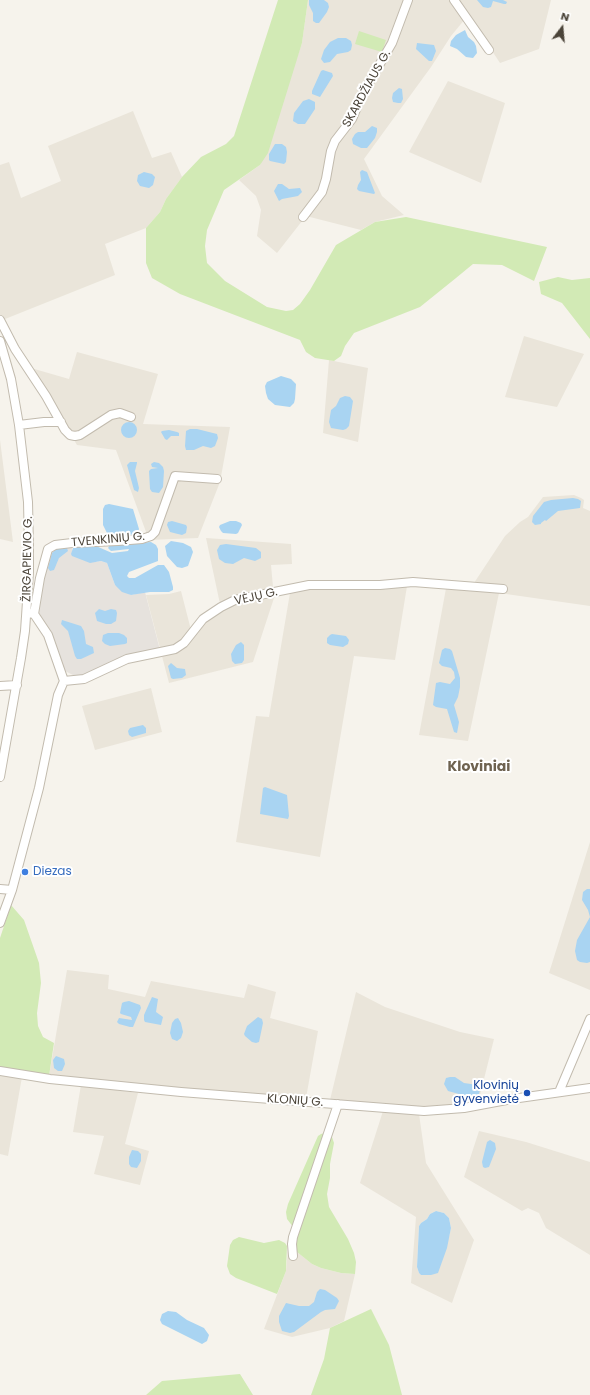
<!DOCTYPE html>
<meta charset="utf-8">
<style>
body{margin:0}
#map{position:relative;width:590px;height:1395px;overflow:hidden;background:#f6f3ec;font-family:Poppins,sans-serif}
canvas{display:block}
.north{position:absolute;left:542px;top:8px;width:40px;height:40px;-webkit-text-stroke:3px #fff;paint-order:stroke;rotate:16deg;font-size:11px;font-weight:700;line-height:16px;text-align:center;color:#4b4439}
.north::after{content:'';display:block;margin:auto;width:14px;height:18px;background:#4b4439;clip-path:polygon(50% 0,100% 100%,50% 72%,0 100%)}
</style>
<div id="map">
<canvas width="590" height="1395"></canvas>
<div class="north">N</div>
</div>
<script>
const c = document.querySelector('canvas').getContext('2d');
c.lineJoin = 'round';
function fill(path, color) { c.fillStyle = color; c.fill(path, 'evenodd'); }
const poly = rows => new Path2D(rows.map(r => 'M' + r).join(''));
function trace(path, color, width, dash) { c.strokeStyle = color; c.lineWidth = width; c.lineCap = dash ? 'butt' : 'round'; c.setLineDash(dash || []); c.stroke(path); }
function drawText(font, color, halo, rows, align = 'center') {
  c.font = font + ' Poppins,sans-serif'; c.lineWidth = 4; c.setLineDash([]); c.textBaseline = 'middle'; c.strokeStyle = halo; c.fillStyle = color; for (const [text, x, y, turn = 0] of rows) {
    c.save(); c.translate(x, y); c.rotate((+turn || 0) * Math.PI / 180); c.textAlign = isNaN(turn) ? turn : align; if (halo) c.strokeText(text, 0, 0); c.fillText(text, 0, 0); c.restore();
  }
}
const residential = poly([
 [308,0,451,0,465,19,451,36,431,67,364,159,382,196,404,215,375,222,361,230,306,216,277,253,257,236,261,210,256,196,239,180,260,165,302,43],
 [456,0,551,0,539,49,500,63,469,16],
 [448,81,505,103,481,183,409,152],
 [133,111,152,158,171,152,182,177,166,199,160,212,146,228,105,244,115,275,0,321,0,165,9,162,21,198,61,181,48,146],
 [524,336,584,354,557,407,505,397],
 [77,352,158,374,143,424,230,427,220,482,198,538,149,540,116,450,77,445,31,368,69,379],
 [329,360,368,368,358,442,323,433],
 [0,440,13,542,0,539],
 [574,495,581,498,584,500,583,508,590,511,590,606,499,593,468,741,419,735,447,583,474,583,505,536,520,522,528,517,543,497],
 [206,538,291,544,292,564,271,565,274,598,253,662,169,683,146,595,169,594,181,591,191,630,220,604],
 [408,580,395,660,354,656,320,857,236,842,256,716,269,717,291,587],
 [151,688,162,732,95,750,82,706],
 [590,842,590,990,549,973],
 [67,970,109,975,108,989,145,997,151,981,244,998,248,984,276,992,270,1018,318,1031,306,1098,163,1088,49,1076],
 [356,992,385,1007,460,1032,494,1039,478,1103,449,1106,416,1107,330,1100],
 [0,1074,22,1077,8,1156,0,1154],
 [81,1085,138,1093,125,1144,149,1151,140,1185,94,1174,104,1136,73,1132],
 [383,1111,419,1114,426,1163,474,1240,452,1303,411,1283,416,1217,360,1183],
 [436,1211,444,1213,449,1218,451,1228,449,1237,431,1275,421,1275,419,1273,417,1267,419,1226,421,1223,427,1219,430,1214],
 [479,1131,526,1142,590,1162,590,1255,546,1228,539,1213,528,1208,522,1211,464,1177],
 [288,1250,297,1252,312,1264,321,1268,341,1273,355,1274,344,1321,330,1328,292,1337,264,1329,286,1271]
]);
const industrial = poly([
 [73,545,72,551,96,562,101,561,107,563,115,585,131,595,145,592,160,650,83,675,73,675,65,671,38,612,40,589,51,551,54,549]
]);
const green = poly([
 [278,0,308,0,302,43,268,153,260,165,224,190,207,230,205,246,207,263,225,281,267,307,286,311,293,310,300,304,310,290,336,245,375,222,406,217,547,247,534,281,502,265,473,264,456,278,420,307,354,333,345,346,341,356,334,361,315,358,306,352,300,340,180,294,152,278,146,263,146,228,160,212,166,199,182,177,201,157,226,144,234,136],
 [359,31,386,40,382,52,355,44],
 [558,277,572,280,590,278,590,339,562,303,541,294,539,282],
 [11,905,24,920,39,963,41,983,37,1013,38,1026,43,1037,54,1043,49,1076,0,1067,0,938],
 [325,1133,332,1137,334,1143,330,1164,330,1178,327,1194,329,1207,348,1239,354,1253,356,1262,355,1274,341,1273,321,1268,312,1264,297,1252,295,1246,297,1232,287,1219,286,1212,288,1204,318,1136,321,1134],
 [239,1237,264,1243,279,1240,285,1243,287,1246,286,1271,277,1294,236,1278,230,1274,227,1266,230,1245,233,1240],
 [371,1309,389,1345,402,1395,311,1395,324,1359,330,1328],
 [240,1374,253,1395,146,1395,162,1381]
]);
const water = poly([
 [309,0,324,0,328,3,329,7,327,12,319,23,316,23,313,21,313,13,309,5],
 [477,0,503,0,507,2,506,4,504,4,493,1,491,7,488,8,483,7],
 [465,30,468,37,474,42,476,46,477,53,473,58,466,57,457,49,450,46,451,41,456,35],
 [338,38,346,38,351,41,352,45,351,50,348,52,337,54,330,62,324,63,321,59,324,50,330,42],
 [417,43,434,45,436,51,432,61,429,61,416,49],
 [323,70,332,73,333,76,320,97,312,94,312,91,321,71],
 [399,88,402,89,403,99,401,103,398,103,393,102,392,98,393,93],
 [309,99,315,102,315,109,305,124,298,124,293,121,294,113,303,101],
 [372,126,377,128,377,132,375,138,367,148,361,148,353,144,352,139,355,134,358,132,365,132],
 [275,144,282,144,286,147,287,152,286,162,284,164,270,161,269,160,269,154],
 [362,170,367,172,375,193,374,194,359,191,357,189,358,185,361,180,360,172],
 [144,172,152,174,155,177,153,185,149,188,140,186,137,181,138,175],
 [278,184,282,184,289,189,300,188,302,192,298,196,282,199,279,201,274,191],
 [281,376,291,379,296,384,295,399,294,403,290,407,275,405,268,399,266,393,265,386,267,382],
 [345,396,350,397,353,401,349,426,346,429,343,430,331,428,329,422,331,410,336,406,340,398],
 '121 430a8 8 0 1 1 16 0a8 8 0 1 1-16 0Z',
 [190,429,197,429,217,434,218,438,215,446,211,448,203,446,194,450,186,450,185,446,186,431],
 [169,430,177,432,179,433,179,436,171,436,167,440,165,439,161,432,162,431],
 [130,462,137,462,137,463,135,471,139,488,138,492,134,490,127,465],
 [154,462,159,463,163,467,164,471,163,487,159,493,152,492,150,489,149,471,151,469,158,468,152,467,151,464],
 [573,498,578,499,581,501,580,508,558,511,546,521,545,520,541,523,541,524,535,525,532,522,533,516,544,502,551,500],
 [109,504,133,509,139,529,137,535,132,536,112,535,107,533,103,525,103,509,105,505],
 [172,521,186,525,187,527,186,533,182,535,170,532,167,525,168,522],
 [230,521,236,521,241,523,242,525,238,533,236,534,223,533,221,531,219,527,220,525],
 [171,541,183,543,191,547,193,552,188,566,182,568,177,567,167,556,165,546],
 [151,542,156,545,158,549,158,561,129,572,127,576,129,578,135,578,158,565,164,565,169,572,173,587,173,590,169,592,150,592,131,595,122,592,115,585,107,563,101,561,90,563,72,556,71,554,73,548,76,547,96,546,112,553,128,551,129,549,111,551,108,548,110,545],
 [226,544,256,548,261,552,261,558,255,561,244,558,233,564,225,563,219,559,217,550,220,545],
 [60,548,67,548,68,551,59,558,54,570,50,571,48,568,52,553,56,549],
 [99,609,105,611,111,609,116,610,117,613,116,621,111,624,106,624,97,621,95,613],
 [62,620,81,626,84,631,86,644,93,647,94,653,81,659,77,659,75,656,68,631,61,624],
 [119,633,124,635,127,638,127,643,125,644,110,646,105,644,102,641,103,635,108,633],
 [332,634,346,636,349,640,348,644,343,647,330,645,327,643,327,638,330,635],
 [241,642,244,645,244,660,242,663,235,664,232,661,231,654,236,645],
 [445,648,450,649,452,651,460,678,460,687,458,697,454,705,459,722,457,733,454,732,447,709,436,707,433,705,436,683,440,682,450,684,455,678,454,672,451,668,442,666,439,663,442,650],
 [171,663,177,668,185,669,186,675,182,678,173,679,171,678,168,666],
 [143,725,146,728,146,733,132,737,129,735,128,731,130,728],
 [265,787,287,795,289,816,288,819,260,814,263,788],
 [587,889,590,889,590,962,587,963,580,962,577,960,575,951,577,940,590,917,588,910,582,900,583,892],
 [152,997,158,999,156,1012,163,1017,161,1025,145,1022,144,1020,144,1015],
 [129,1001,140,1005,141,1008,133,1027,130,1027,119,1024,117,1022,119,1018,132,1020,131,1017,121,1014,120,1013,122,1003,124,1002],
 [258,1017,262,1019,263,1023,259,1042,256,1043,252,1042,245,1036,244,1034,247,1026],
 [178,1018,181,1023,183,1032,181,1038,177,1041,172,1039,170,1033,172,1023,175,1019],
 [56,1056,64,1059,65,1064,62,1071,58,1071,54,1068,53,1060],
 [450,1077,455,1077,464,1083,478,1085,480,1090,479,1094,474,1096,470,1097,448,1091,444,1084,446,1078],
 [490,1140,495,1143,496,1149,489,1167,485,1168,483,1167,482,1162,487,1142],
 [132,1150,138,1151,141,1154,141,1161,137,1168,131,1167,129,1164,129,1157],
 [436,1211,444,1213,449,1218,451,1228,447,1248,438,1273,431,1275,421,1275,419,1273,417,1267,419,1226,421,1223,427,1219,430,1214],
 [320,1289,325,1290,337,1298,339,1301,335,1309,325,1310,321,1312,294,1332,290,1333,282,1331,279,1322,279,1316,286,1303,299,1306,309,1306,314,1302,317,1292],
 [168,1311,176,1312,187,1320,204,1328,209,1335,207,1341,202,1344,162,1324,160,1320,162,1314]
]);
const minor = poly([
 [454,0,489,50],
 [303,217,322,192,326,179,331,151,335,141,352,119,363,93,392,43,408,0],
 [0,320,15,349,46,396,65,430,70,435,75,436,80,435,111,415,120,413,131,417],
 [0,341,11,379,19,425,28,502,29,547,29,572,25,631,21,658,0,777],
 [19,425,44,422,61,422],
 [29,613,34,614,48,635,64,681],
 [34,614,40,578,48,549,55,545,72,543,118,541,142,539,151,536,155,532,175,476,217,479],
 [64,681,84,679,127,659,175,649,184,643,203,619,221,607,235,600,309,585,380,585,413,582,503,589],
 [0,686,17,685],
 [0,889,12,890],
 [0,923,12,890,39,788,58,695,64,681],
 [0,1071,50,1079,181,1092,424,1111,464,1108,512,1099,590,1088],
 [559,1092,590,1019],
 [293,1256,292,1244,293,1237,338,1104]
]);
const markers = [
 [25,872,4,"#3f7fe0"],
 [527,1093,4,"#1a4fb4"]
];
const streetNames = [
 ["SKARDŽIAUS G.",367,89,-61],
 ["TVENKINIŲ G.",108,540,-5],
 ["ŽIRGAPIEVIO G.",28,559,-89],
 ["VĖJŲ G.",256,597,-13],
 ["KLONIŲ G.",295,1101,4]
];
const shopNames = [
 ["Diezas",33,872]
];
const transitNames = [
 ["Klovinių",519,1086],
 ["gyvenvietė",519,1100]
];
const quarterNames = [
 ["Kloviniai",479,767]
];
fill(residential, '#eae5da');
fill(industrial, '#e6e2dd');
fill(green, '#d2eab5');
fill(water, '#a9d4f2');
trace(minor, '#c2bbae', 10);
trace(minor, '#fff', 8);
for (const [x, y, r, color] of markers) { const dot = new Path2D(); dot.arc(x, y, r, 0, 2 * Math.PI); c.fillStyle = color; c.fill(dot); trace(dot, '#fff', 1.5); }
drawText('12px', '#4b4439', '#fff', streetNames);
drawText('12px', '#366cbe', '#fff', shopNames, 'left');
drawText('12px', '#164399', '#fff', transitNames, 'right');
drawText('bold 14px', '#6e6250', '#fff', quarterNames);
</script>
